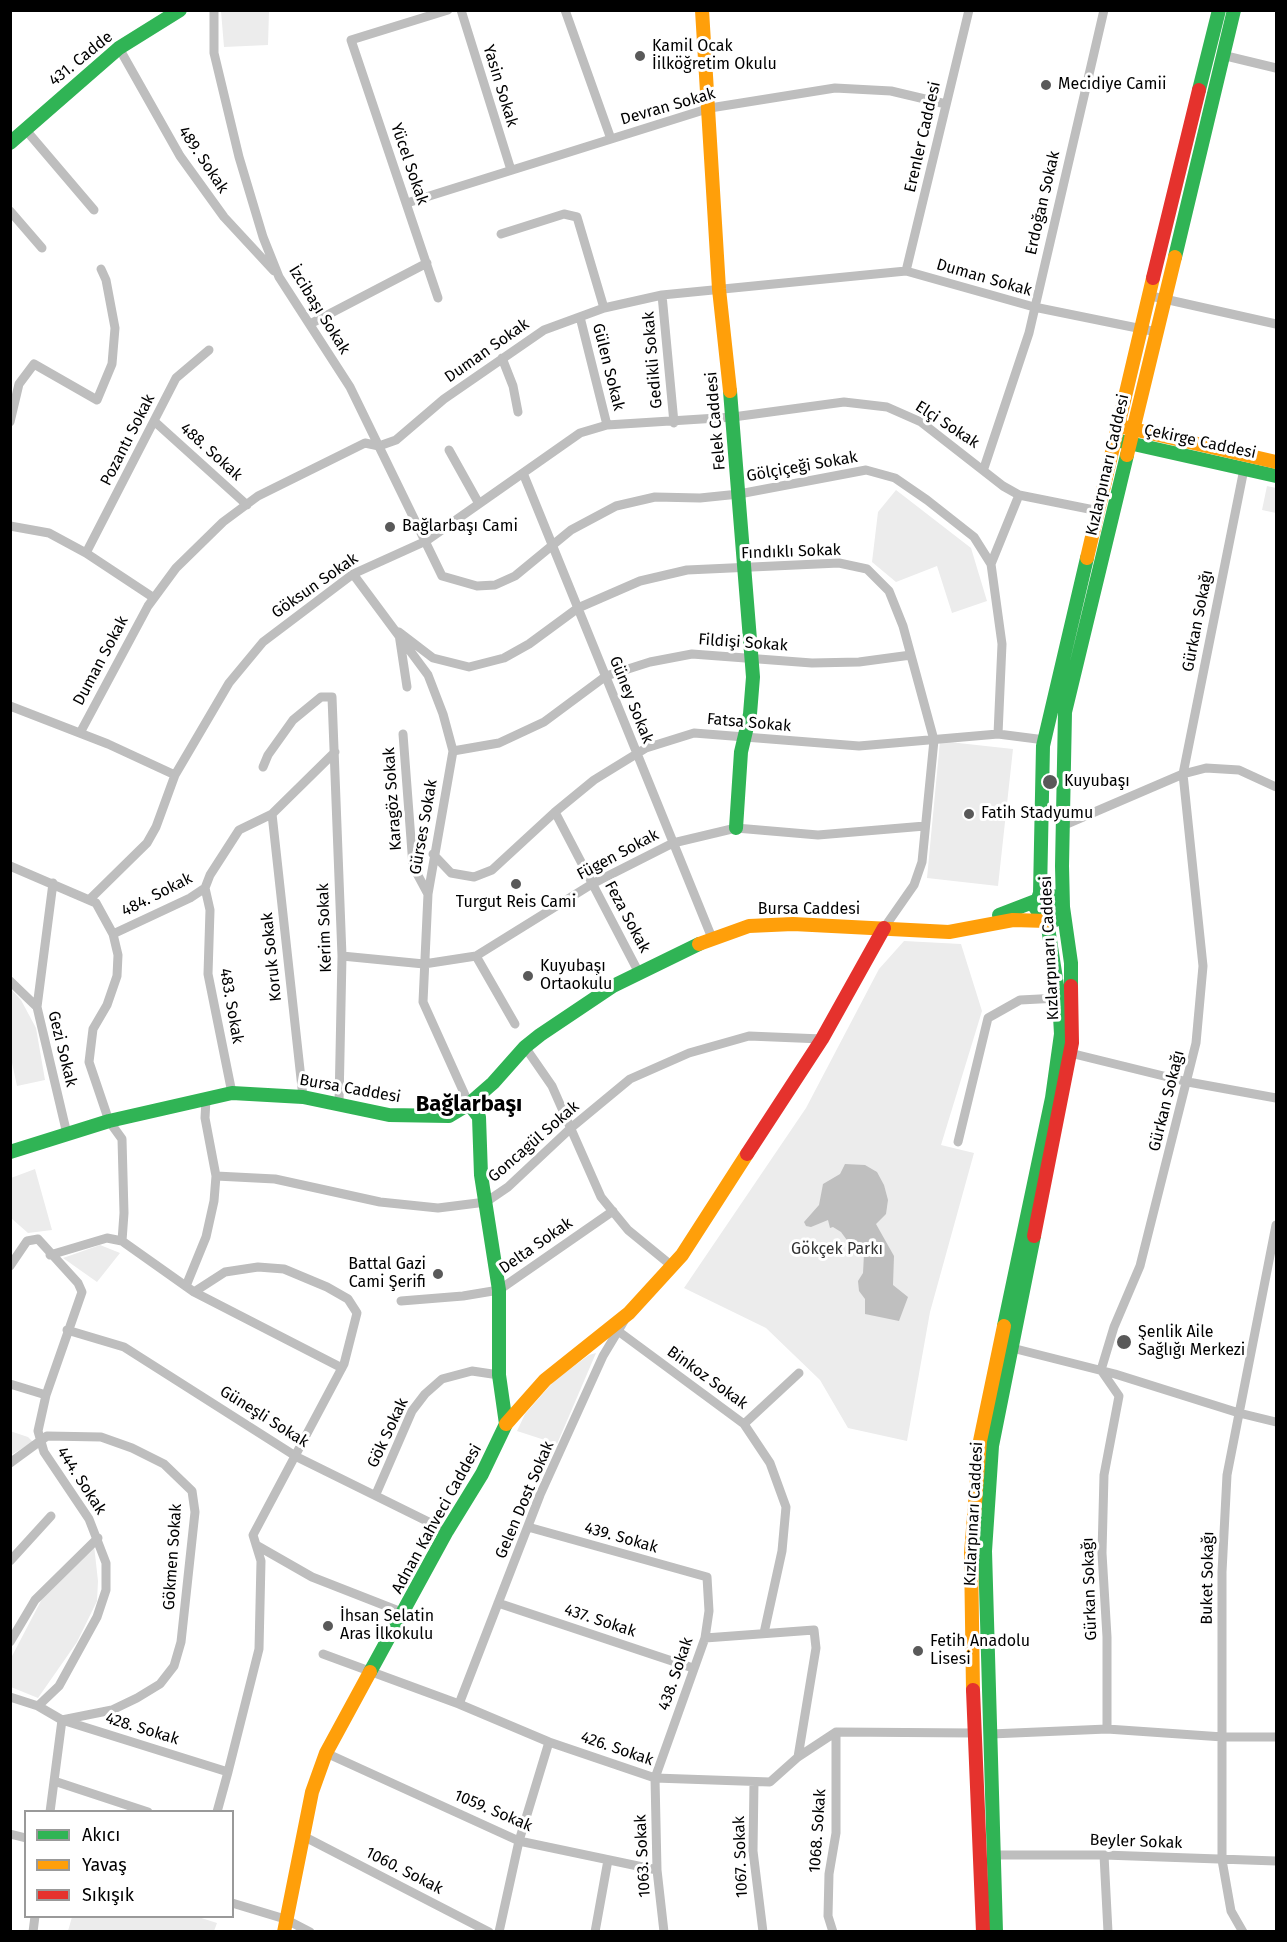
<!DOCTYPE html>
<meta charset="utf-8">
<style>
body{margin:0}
#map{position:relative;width:1287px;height:1942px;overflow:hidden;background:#fff;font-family:"Fira Sans",sans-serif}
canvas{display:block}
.frame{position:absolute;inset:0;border:12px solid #000;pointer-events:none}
.legend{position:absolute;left:24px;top:1810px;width:210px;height:108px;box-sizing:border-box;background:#fff;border:2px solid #999;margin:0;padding:8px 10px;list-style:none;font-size:18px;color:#000}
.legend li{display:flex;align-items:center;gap:12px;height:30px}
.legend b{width:30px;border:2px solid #999}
</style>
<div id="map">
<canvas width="1287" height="1942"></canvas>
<div class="frame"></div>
<ul class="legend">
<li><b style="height:8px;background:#30b455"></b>Akıcı</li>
<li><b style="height:8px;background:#ff9f0a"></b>Yavaş</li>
<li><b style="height:8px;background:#e5322d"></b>Sıkışık</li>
</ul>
</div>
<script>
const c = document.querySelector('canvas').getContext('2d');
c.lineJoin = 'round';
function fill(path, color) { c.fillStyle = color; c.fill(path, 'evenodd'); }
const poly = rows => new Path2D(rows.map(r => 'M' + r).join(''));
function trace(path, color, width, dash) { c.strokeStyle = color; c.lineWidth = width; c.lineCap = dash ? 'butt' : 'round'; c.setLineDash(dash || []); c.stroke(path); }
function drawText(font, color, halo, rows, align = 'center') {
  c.font = font + ' "Fira Sans",sans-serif'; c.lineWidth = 6; c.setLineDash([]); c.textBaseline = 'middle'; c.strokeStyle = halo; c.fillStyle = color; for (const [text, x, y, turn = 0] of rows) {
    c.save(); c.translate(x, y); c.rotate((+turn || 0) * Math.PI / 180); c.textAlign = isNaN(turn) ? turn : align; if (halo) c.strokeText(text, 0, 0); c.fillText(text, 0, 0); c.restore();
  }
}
const green = poly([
 [221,11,269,11,268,45,224,47],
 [1267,486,1276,488,1276,513,1262,510],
 [896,490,971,548,987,601,952,613,937,566,896,582,872,562,878,512],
 [940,741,1013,749,998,886,927,878],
 [904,941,961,944,982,1011,941,1145,974,1153,930,1312,907,1441,848,1428,820,1380,766,1328,684,1288,806,1108,879,969],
 [11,989,21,1000,36,1028,45,1080,17,1086,11,1058],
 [35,1169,52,1230,28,1233,11,1218,11,1178],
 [100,1245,120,1253,97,1282,63,1258],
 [596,1353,557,1444,517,1431,525,1414,555,1380,589,1355],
 [10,1431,28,1437,33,1442,11,1455],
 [94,1545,98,1581,97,1601,77,1642,38,1698,11,1687,11,1658,43,1597],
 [195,1916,217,1923,214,1931,68,1931,72,1917]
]);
const water = poly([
 [845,1164,865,1165,877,1172,884,1185,888,1200,886,1214,876,1224,894,1256,893,1285,908,1297,899,1321,865,1314,865,1299,859,1291,858,1281,863,1273,864,1254,852,1247,841,1232,833,1227,830,1228,828,1220,811,1227,806,1226,804,1222,819,1205,823,1184,840,1174]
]);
const street = poly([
 [214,10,214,53,239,157,263,237,279,277,350,387,442,576,477,586,495,585,515,576,571,530,616,506,655,497,700,498,739,494,866,470,895,478,927,500,974,537,991,564,1002,644,998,734],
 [461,10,511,170],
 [565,10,611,139],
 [119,48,180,156,224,217,274,271],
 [1222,55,1276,68],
 [25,129,94,210],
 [407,203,710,108,835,88,891,91,946,104],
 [10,211,42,248],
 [501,234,564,214,577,217,604,308],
 [906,271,969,10],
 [662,295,674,423],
 [1151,296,1276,324],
 [438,298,351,40,448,10],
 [580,317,607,425],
 [310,324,427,263],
 [502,358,513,386,518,412],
 [154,421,247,505],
 [10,422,19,384,34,364,97,400,112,364,115,328,106,280,101,269],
 [449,450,478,502],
 [984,468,1029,333,1104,10],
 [523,473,712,938],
 [10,526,49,533,86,553,154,598],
 [86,553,176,378,209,350],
 [991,564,1019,495],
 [353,574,428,675,443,714,453,751,428,894,423,1002,469,1104],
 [399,632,433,658,469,667,504,658,529,644,578,608,640,581,687,570,839,563,867,569,889,591,903,626,934,740,922,862,914,885,884,928],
 [399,634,407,687],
 [10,706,108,744,175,775],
 [80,733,148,606,176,568,223,522,258,496,365,443,379,446,396,440,444,399,544,330,604,308,662,295,906,271,1034,307,1157,332],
 [403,734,413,866,428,894],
 [453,751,499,743,544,722,606,676,650,662,692,654,812,663,859,662,911,655],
 [263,767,268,755,293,720,321,697,332,697,342,956,339,1103],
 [555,812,639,973],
 [272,814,303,1097],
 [1062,826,1183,774,1206,768,1239,770,1276,787],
 [433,854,451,873,474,877,492,870,555,812,594,780,646,748,694,733,859,746,998,734,1045,740],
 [10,866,96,903,113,934,118,955,117,976,107,1005,93,1029,89,1062,109,1121,122,1139,124,1213,122,1241],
 [205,888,210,910,208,974,232,1093],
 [90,899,147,843,156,827,175,775,229,683,263,642,353,574,426,541,580,433,607,425,733,417,844,402,887,407,921,422,1003,486,1019,495,1099,511],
 [113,934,190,898,205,888,210,875,239,830,272,814,335,752],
 [342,956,424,964,476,956,592,884,673,843,736,828,818,835,925,826],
 [476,956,515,1024],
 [10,981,37,1007,67,1134],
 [37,1007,53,883],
 [525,1047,552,1086,601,1197,628,1230,672,1266],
 [1070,1053,1188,1082,1276,1098],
 [958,1142,988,1018,1020,1000,1059,998],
 [216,1176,275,1179,380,1202,438,1208,486,1202,508,1187,572,1127,630,1079,689,1053,749,1036,822,1039],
 [50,1255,107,1238,122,1241,194,1292,342,1368],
 [10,1266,27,1241,38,1239,78,1283,82,1292,46,1395,38,1431,44,1452,89,1519,106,1563,106,1590,97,1617,59,1686,38,1706],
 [186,1286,206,1237,214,1201,216,1176,205,1118,206,1099],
 [194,1292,225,1272,258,1267,284,1269,327,1287,348,1299,357,1313,344,1364,253,1535,261,1561,259,1649,228,1772],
 [401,1301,463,1296,499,1290,613,1211],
 [67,1330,124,1347,297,1457,447,1531],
 [618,1331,744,1424,770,1463,786,1507,782,1551,764,1633],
 [1012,1348,1115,1374,1239,1413,1276,1422],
 [10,1384,46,1395],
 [744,1424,799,1373],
 [10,1463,47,1436,101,1437,132,1448,164,1464,192,1491,195,1512,181,1642,174,1666,160,1684,137,1698,112,1710,62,1720,50,1812],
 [376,1494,412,1411,425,1394,442,1379,472,1371,499,1375],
 [528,1527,707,1577,709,1611,705,1638,655,1778,657,1870,664,1932],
 [256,1545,312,1577,404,1613],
 [10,1561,51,1516],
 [498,1603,693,1668],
 [705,1638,814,1630,816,1648,798,1757],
 [10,1642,35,1600,98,1538],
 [323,1654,459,1704,549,1742,655,1778,770,1782,798,1757,836,1732,974,1733],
 [10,1697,38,1706,62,1720,228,1772,217,1812],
 [459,1704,540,1495,603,1356,624,1321],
 [1107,1729,1107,1637,1102,1553,1104,1475,1119,1396,1101,1370,1114,1327,1140,1266,1196,1043,1203,966,1183,774,1244,469],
 [991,1734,1107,1729,1223,1737,1276,1737],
 [326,1753,519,1841,657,1870],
 [54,1781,148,1812],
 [754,1782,753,1851,763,1932],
 [10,1834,26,1838],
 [305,1837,489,1932],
 [994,1855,1104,1855,1276,1861],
 [1104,1855,1108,1932],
 [232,1903,285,1919,310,1932],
 [33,1932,35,1916],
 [499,1932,519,1841,549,1742],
 [595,1932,608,1860],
 [833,1932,828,1916,829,1874,836,1833,836,1732],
 [1243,1932,1231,1911,1222,1860,1222,1572,1227,1475,1276,1225]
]);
const fast = poly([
 [1199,90,1219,10],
 [10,143,119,48,180,10],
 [1175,257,1234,10],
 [730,391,753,677,750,714,741,752,736,828],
 [1120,441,1276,476],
 [1038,900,1045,895,1057,897,1063,907,1060,916,1055,920,1044,920,1035,907,1040,893,1043,746,1087,558],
 [999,915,1038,900],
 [1071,986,1071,963,1063,907,1062,866,1065,712,1127,455],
 [10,1152,109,1121,232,1093,303,1097,389,1115,449,1116,469,1104,493,1083,525,1047,540,1035,613,986,699,944],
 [1004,1326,1052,1098,1061,1034,1059,998,1047,921],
 [370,1672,447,1531,482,1474,506,1424,499,1375,499,1290,481,1175,479,1117,469,1104],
 [996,1932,985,1551,992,1446,1034,1236]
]);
const slow = poly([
 [702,10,719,289,730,391],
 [1124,427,1276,462],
 [1127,455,1175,257],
 [1087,558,1153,278],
 [699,944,749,926,793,924,949,932,1013,920,1047,921],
 [506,1424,545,1380,629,1313,682,1255,747,1154],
 [973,1690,971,1553,980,1441,1004,1326],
 [284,1932,312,1792,326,1753,370,1672]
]);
const jam = poly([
 [1153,278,1199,90],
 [747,1154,822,1039,884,928],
 [1034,1236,1072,1043,1071,986],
 [973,1690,983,1932]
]);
const markers = [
 [640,56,6,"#595959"],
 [1046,85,6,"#595959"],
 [390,527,6,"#595959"],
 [1050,782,8,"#595959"],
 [969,814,6,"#595959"],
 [516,884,6,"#595959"],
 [528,976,6,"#595959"],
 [438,1274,6,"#595959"],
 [1124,1342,8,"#595959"],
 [328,1626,6,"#595959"],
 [918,1651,6,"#595959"]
];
const poiNames = [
 ["Kamil Ocak",652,47],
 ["İilköğretim Okulu",652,65],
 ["Mecidiye Camii",1058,85],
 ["Bağlarbaşı Cami",402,527],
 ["Kuyubaşı",1064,782],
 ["Fatih Stadyumu",981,814],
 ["Turgut Reis Cami",516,903,"center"],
 ["Kuyubaşı",540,967],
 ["Ortaokulu",540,985],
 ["Battal Gazi",426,1265,"right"],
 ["Cami Şerifi",426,1283,"right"],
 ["Şenlik Aile",1138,1333],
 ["Sağlığı Merkezi",1138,1351],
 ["İhsan Selatin",340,1617],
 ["Aras İlkokulu",340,1635],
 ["Fetih Anadolu",930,1642],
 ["Lisesi",930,1660]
];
const streetNames = [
 ["431. Cadde",81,59,-39],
 ["Yasin Sokak",500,86,73],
 ["Devran Sokak",668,107,-16],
 ["Erenler Caddesi",923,137,-77],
 ["489. Sokak",203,160,56],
 ["Yücel Sokak",409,164,71],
 ["Erdoğan Sokak",1043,203,-77],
 ["Duman Sokak",984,278,16],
 ["İzcibaşı Sokak",319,310,58],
 ["Duman Sokak",487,351,-35],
 ["Gedikli Sokak",653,360,-95],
 ["Gülen Sokak",608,367,76],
 ["Felek Caddesi",716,421,-95],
 ["Elçi Sokak",947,425,33],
 ["Pozantı Sokak",128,440,-63],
 ["Çekirge Caddesi",1200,442,12],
 ["488. Sokak",211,452,42],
 ["Kızlarpınarı Caddesi",1108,465,-77],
 ["Gölçiçeği Sokak",802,467,-10],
 ["Fındıklı Sokak",791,552,-2],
 ["Göksun Sokak",315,586,-35],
 ["Gürkan Sokağı",1198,621,-79],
 ["Fildişi Sokak",743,643,4],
 ["Duman Sokak",101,661,-62],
 ["Güney Sokak",631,700,68],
 ["Fatsa Sokak",749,723,5],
 ["Karagöz Sokak",393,799,-94],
 ["Gürses Sokak",424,827,-80],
 ["Fügen Sokak",618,855,-28],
 ["484. Sokak",157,895,-27],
 ["Bursa Caddesi",809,910],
 ["Feza Sokak",627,917,62],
 ["Kerim Sokak",325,928,-92],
 ["Kızlarpınarı Caddesi",1050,948,-93],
 ["Koruk Sokak",272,957,-96],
 ["483. Sokak",231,1006,80],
 ["Gezi Sokak",62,1049,76],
 ["Bursa Caddesi",350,1089,10],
 ["Gürkan Sokağı",1167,1101,-76],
 ["Goncagül Sokak",534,1142,-41],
 ["Delta Sokak",536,1246,-35],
 ["Binkoz Sokak",707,1378,36],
 ["Güneşli Sokak",264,1417,32],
 ["Gök Sokak",388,1433,-65],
 ["444. Sokak",81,1481,57],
 ["Gelen Dost Sokak",525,1500,-67],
 ["Kızlarpınarı Caddesi",974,1514,-87],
 ["Adnan Kahveci Caddesi",437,1519,-61],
 ["439. Sokak",621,1538,16],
 ["Gökmen Sokak",173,1557,-86],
 ["Buket Sokağı",1208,1578,-89],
 ["Gürkan Sokağı",1090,1589,-92],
 ["437. Sokak",600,1621,18],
 ["438. Sokak",676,1674,-71],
 ["428. Sokak",142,1729,17],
 ["426. Sokak",617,1749,19],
 ["1059. Sokak",493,1811,23],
 ["1068. Sokak",818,1831,-86],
 ["Beyler Sokak",1136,1842,2],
 ["1063. Sokak",643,1856,-93],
 ["1067. Sokak",741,1857,-92],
 ["1060. Sokak",404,1871,27]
];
const parkNames = [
 ["Gökçek Parkı",837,1250]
];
const districtNames = [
 ["Bağlarbaşı",469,1105]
];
fill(green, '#ececec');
fill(water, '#bfbfbf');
trace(street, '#bebebe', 9);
trace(fast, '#30b455', 14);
trace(slow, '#ff9f0a', 14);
trace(jam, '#e5322d', 14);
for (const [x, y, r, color] of markers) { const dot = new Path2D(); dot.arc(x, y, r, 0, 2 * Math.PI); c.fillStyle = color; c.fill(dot); trace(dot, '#fff', 2); }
drawText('16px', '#000', '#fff', poiNames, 'left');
drawText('16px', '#000', '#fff', streetNames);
drawText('16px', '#333', '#fff', parkNames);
drawText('bold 22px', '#000', '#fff', districtNames);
</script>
